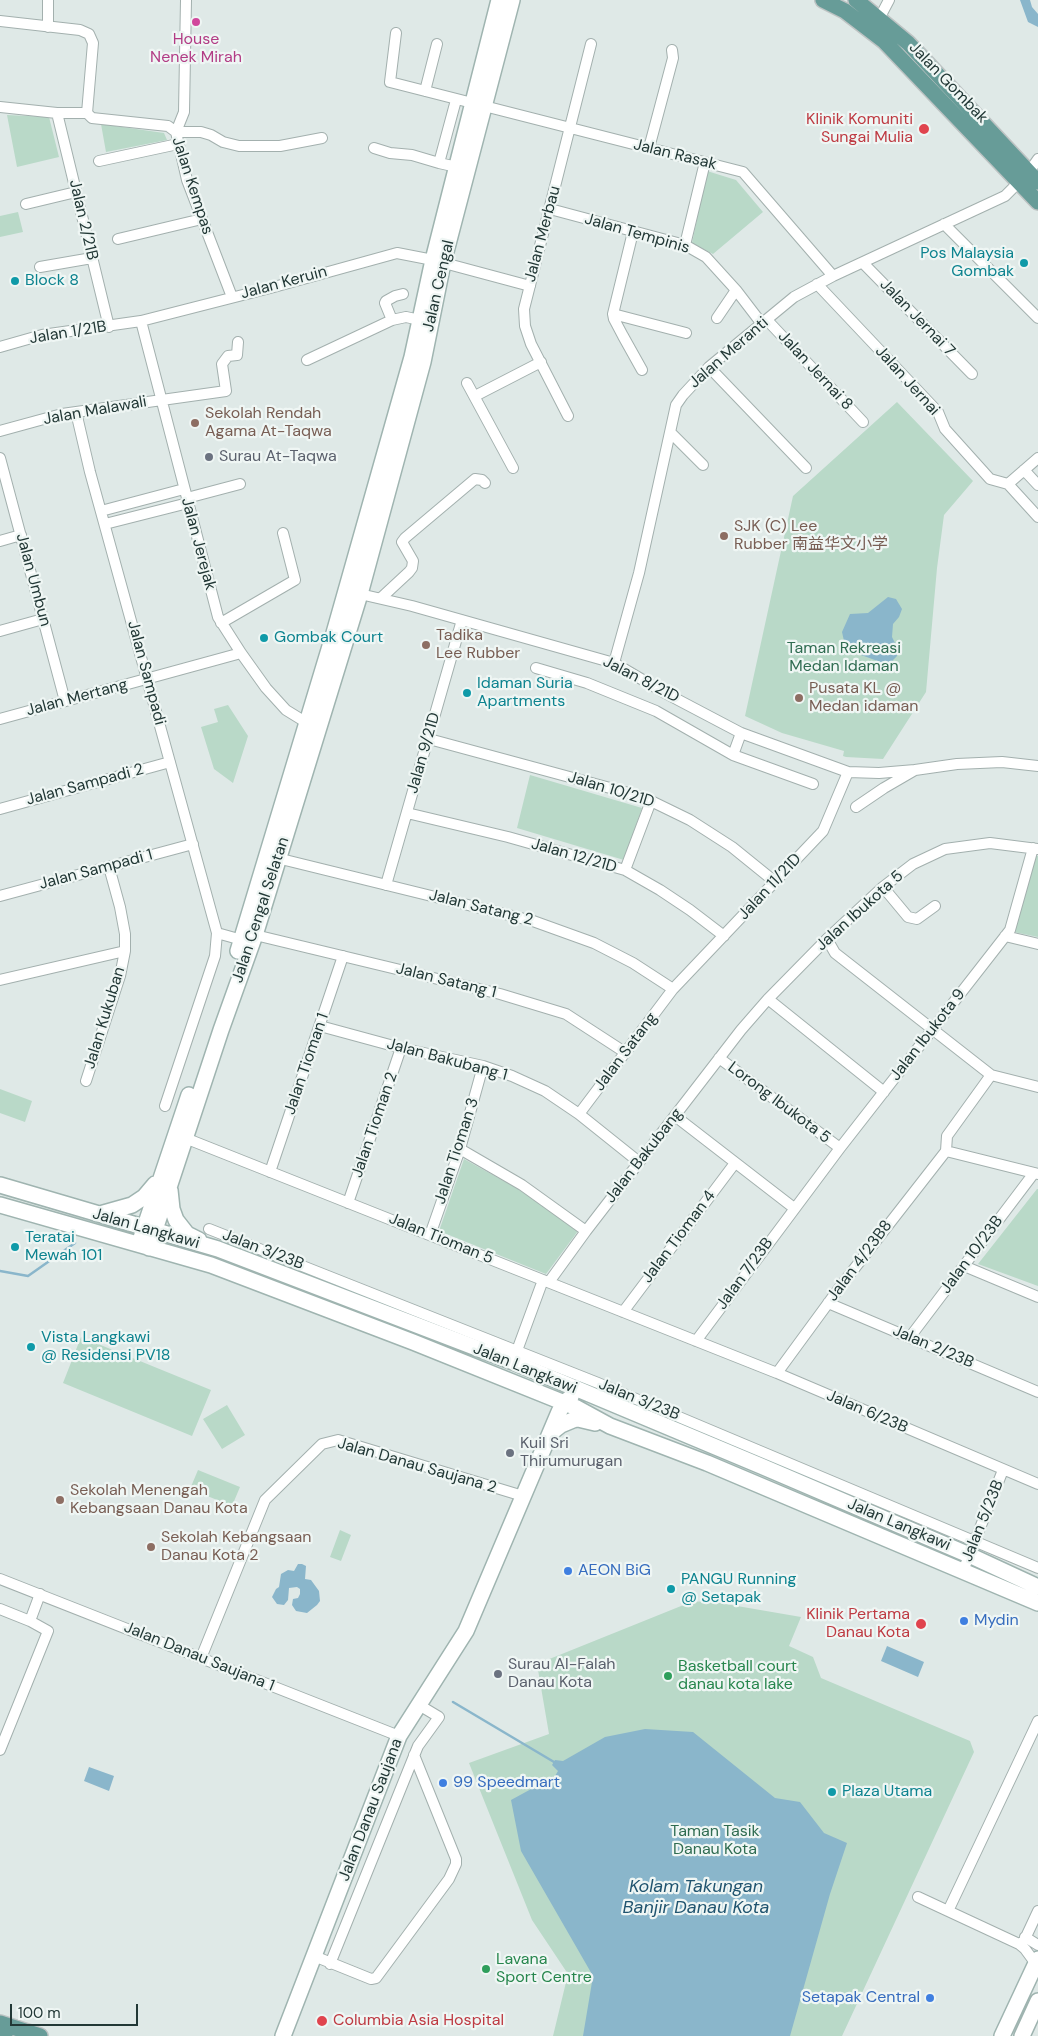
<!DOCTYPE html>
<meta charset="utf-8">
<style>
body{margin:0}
#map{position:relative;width:1038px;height:2036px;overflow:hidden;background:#dfe9e7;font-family:"DM Sans",sans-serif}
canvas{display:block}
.scale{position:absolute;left:10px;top:2004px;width:128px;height:22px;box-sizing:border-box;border:2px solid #223836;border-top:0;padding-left:6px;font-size:15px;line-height:18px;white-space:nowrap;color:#223836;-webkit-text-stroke:4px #eff6f4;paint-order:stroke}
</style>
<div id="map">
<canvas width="1038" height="2036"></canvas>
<div class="scale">100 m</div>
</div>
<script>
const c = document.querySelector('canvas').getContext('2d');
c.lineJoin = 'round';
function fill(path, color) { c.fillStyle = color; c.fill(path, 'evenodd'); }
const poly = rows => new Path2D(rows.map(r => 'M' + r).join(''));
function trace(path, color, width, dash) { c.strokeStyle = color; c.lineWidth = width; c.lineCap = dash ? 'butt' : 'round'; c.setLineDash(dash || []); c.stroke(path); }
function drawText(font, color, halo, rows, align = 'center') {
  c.font = font + ' "DM Sans","Noto Sans SC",sans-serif'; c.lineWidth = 4.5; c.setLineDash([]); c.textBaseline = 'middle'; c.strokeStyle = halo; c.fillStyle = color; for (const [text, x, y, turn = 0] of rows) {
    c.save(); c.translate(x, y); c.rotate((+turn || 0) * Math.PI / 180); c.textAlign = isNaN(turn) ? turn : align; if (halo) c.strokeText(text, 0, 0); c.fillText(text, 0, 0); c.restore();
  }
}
const green = poly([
 [7,115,49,117,59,157,17,167],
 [101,124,164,133,167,140,106,152],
 [707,171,736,180,763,212,713,254,692,243],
 [18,212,23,232,0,237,0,216],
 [897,402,973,481,944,515,937,568,926,692,883,759,846,757,843,756,844,751,782,733,745,716,793,496],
 [228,705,248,736,233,783,214,769,201,727,218,722,214,709],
 [530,775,642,808,624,860,517,828],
 [1035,856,1038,856,1038,937,1014,932],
 [0,1089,32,1101,25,1122,0,1113],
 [464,1159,518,1189,578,1231,546,1274,439,1231],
 [1037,1189,1038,1189,1038,1286,978,1264],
 [81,1337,211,1390,192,1436,63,1383],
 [227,1405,245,1435,222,1449,203,1419],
 [198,1470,240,1487,232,1506,190,1489],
 [340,1530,351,1535,341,1561,330,1557],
 [708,1601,801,1617,789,1646,813,1657,821,1678,970,1741,974,1752,842,2036,553,2036,568,1974,532,1920,469,1763,549,1734,537,1664,691,1602]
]);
const water = poly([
 [1020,0,1030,0,1032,7,1038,14,1038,27,1028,22],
 [888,597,896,599,902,609,899,617,893,624,892,637,896,645,897,656,891,662,883,663,853,652,844,641,842,632,850,614,868,613],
 [298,1564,302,1564,306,1566,305,1579,311,1580,319,1591,320,1601,317,1605,307,1613,296,1611,292,1605,293,1599,298,1598,300,1594,300,1589,297,1587,289,1588,288,1600,284,1605,277,1604,272,1597,276,1589,279,1587,281,1574,288,1570,294,1571],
 [887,1646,924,1662,918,1677,881,1661],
 [645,1729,693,1732,775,1798,800,1802,824,1833,847,1843,830,1894,790,2036,583,2036,593,1976,521,1851,511,1800,555,1776,558,1771,552,1765,555,1760,563,1761,605,1737],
 [89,1767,114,1776,109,1791,84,1781]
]);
const stream = poly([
 [0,1271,28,1276,75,1243],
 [453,1702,554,1762]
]);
const street = poly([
 [186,0,184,112,176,132,201,132,211,135,223,142,239,146,280,146,322,138],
 [879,19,889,0],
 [0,21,80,30,89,34,93,43,87,113],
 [48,27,48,0],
 [396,33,390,82,743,172,833,276],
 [425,91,437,44],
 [456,100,439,163,457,167],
 [0,107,57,113,87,113],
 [57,113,109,327],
 [87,113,92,118,168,126,176,132,187,180,232,297],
 [374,148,390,153,412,155,439,163],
 [649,148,673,58,672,50],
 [99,161,178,144],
 [26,204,76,192],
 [550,209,685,245,706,257,736,290,717,318],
 [944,224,1038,318],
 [633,232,613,314,614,319,623,336,642,370],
 [118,239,202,219],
 [685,245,705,162],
 [863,263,972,374],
 [40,267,92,258],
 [817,284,938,412,945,429,990,479,1008,484,1038,517],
 [736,290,762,324],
 [613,314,686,333],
 [392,320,385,303,386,301,395,296,403,294],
 [767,320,863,422],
 [141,321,218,617,241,653,266,688,286,710,312,726],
 [0,347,42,335,141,321,274,287,397,253,433,260,530,286],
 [307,360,392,320,406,317,420,320],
 [709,367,806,468],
 [467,383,513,468],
 [475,396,541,362],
 [76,412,90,472,217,933,242,940],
 [568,416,531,344,525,326,524,309,591,44],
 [0,431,62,414,226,391,222,364,228,356,237,355,238,342],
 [670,432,703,465],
 [0,458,65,701],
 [1024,470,1038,485],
 [1008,484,1038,458],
 [187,498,240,484],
 [101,511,184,489],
 [105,524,188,503],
 [0,541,21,535],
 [360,594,412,606,614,663,665,693,741,733,848,772,879,773,915,770],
 [381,598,409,572,412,568,413,561,402,542,405,538,475,479,482,480,485,483],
 [221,623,295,580,283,533],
 [0,631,43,619],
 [614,663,639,573,676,405,683,395,709,367,794,297,833,276,1005,196,1029,172,1038,159],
 [536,668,587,683,656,711,733,755,813,784],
 [0,719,241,653],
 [429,739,636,795,651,801,690,820,732,847,774,881],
 [733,755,741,733],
 [856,807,884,788,915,770,957,764,1002,762,1038,766],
 [0,809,170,762],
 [407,813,508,837,625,870,660,890,690,910,724,936],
 [277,858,533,921,594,943,633,963,673,989],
 [625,870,651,801],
 [386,885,462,620],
 [883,887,908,917,917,919,935,906],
 [0,896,193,844],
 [251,934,500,994,566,1014,626,1053],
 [1005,936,1038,944],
 [827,939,835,953,991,1075,1038,1087],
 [0,980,125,951],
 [768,999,884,1092],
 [320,1026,401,1048,483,1066,512,1076,545,1091,579,1114,639,1162],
 [719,1058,840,1148],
 [86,1081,120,976,125,951,125,934,120,907,109,867],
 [165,1106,215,956,217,933],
 [579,1114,673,989,823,831,848,772],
 [675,1116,794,1208],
 [185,1138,777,1373,1038,1484],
 [460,1149,522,1185,586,1231],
 [946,1151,1038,1174],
 [946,1151,947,1136,991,1075],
 [270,1172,343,956],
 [348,1203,401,1048],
 [209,1229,598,1383,1038,1568],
 [430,1235,460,1149,483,1066],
 [964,1266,1038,1297],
 [549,1282,586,1231,741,1030,768,999,827,939,883,887,913,864,945,849,990,843,1038,849],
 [828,1303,1038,1392],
 [623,1312,735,1163],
 [910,1337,1034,1173],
 [696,1341,840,1148,1010,930,1033,848],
 [515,1356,543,1280],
 [777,1373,840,1287,946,1151],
 [963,1571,1003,1470],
 [0,1579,399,1736],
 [0,1609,30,1621,48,1631,0,1750],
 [30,1621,40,1594],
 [201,1658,265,1500,322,1444,338,1440,523,1496],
 [918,1897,1019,1944,1025,1949,1036,1964],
 [948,1911,1038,1721],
 [1025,1937,1038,1945],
 [1019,1944,1024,1941,1038,1911],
 [314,1956,371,1979,376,1978,449,1879,456,1864,456,1859,414,1755],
 [330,1964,418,1746,439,1717,419,1705]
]);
const secondary = poly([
 [238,951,334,633,412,357,433,260,499,0],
 [0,1185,218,1249,513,1362,761,1466,969,1555,1038,1587],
 [170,1190,172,1209,176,1220,187,1234,199,1240],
 [0,1205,211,1265,413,1342,577,1408,610,1426,707,1463,1038,1603],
 [100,1214,132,1205,144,1197,155,1184],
 [139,1244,189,1095],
 [149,1248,221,1030,255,935,360,594,423,362,443,263,512,0],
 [552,1432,561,1425,573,1420,578,1419,595,1423],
 [283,2036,399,1736,466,1631,559,1412,564,1403,571,1397],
 [1002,2036,1038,1959],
 [1022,2036,1038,2001]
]);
const primary = poly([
 [823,0,845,11,884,41,1038,202],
 [856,0,908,43,1038,182],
 [0,2023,40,2036],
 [0,2034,5,2036]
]);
const markers = [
 [196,22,5,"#d1479c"],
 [924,129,6,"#e0444e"],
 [1024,263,5,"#0f9aa8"],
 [15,281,5,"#0f9aa8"],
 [195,423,5,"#8d6e63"],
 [209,457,5,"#6b7280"],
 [724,536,5,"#8d6e63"],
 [264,638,5,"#0f9aa8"],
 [426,645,5,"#8d6e63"],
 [467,693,5,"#0f9aa8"],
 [799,698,5,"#8d6e63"],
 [15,1247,5,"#0f9aa8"],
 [31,1347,5,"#0f9aa8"],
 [510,1453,5,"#6b7280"],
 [60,1500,5,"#8d6e63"],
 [151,1547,5,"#8d6e63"],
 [568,1571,5,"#3f7fe0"],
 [671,1589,5,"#0f9aa8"],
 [964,1621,5,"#3f7fe0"],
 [921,1624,6,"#e0444e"],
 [498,1674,5,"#6b7280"],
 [668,1676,5,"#2e9e5b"],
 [443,1783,5,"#3f7fe0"],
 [832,1792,5,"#0f9aa8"],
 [486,1969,5,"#2e9e5b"],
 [930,1998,5,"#3f7fe0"],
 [322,2021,6,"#e0444e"]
];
const hotelNames = [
 ["House",196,40],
 ["Nenek Mirah",196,58]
];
const streetNames = [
 ["Jalan Gombak",948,83,46],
 ["Jalan Rasak",675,155,14],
 ["Jalan Kempas",192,186,72],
 ["Jalan 2/21B",83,220,77],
 ["Jalan Merbau",543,234,-75],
 ["Jalan Tempinis",637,234,16],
 ["Jalan Keruin",284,283,-15],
 ["Jalan Cengal",439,286,-77],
 ["Jalan Jernai 7",917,318,46],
 ["Jalan 1/21B",68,333,-9],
 ["Jalan Meranti",729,353,-41],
 ["Jalan Jernai 8",815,371,47],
 ["Jalan Jernai",907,381,48],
 ["Jalan Malawali",95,411,-10],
 ["Jalan Jerejak",198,544,75],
 ["Jalan Umbun",33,580,75],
 ["Jalan Sampadi",146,673,75],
 ["Jalan 8/21D",641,680,27],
 ["Jalan Mertang",77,698,-15],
 ["Jalan 9/21D",424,753,-74],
 ["Jalan Sampadi 2",85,785,-15],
 ["Jalan 10/21D",611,790,17],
 ["Jalan 12/21D",574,856,16],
 ["Jalan Sampadi 1",96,870,-15],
 ["Jalan 11/21D",770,887,-47],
 ["Jalan Satang 2",481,908,14],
 ["Jalan Cengal Selatan",261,910,-72],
 ["Jalan Ibukota 5",860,911,-42],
 ["Jalan Satang 1",446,981,14],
 ["Jalan Kukuban",105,1018,-73],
 ["Jalan Ibukota 9",928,1035,-52],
 ["Jalan Satang",626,1052,-53],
 ["Jalan Bakubang 1",447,1060,15],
 ["Jalan Tioman 1",307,1064,-71],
 ["Lorong Ibukota 5",779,1103,37],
 ["Jalan Tioman 2",375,1125,-71],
 ["Jalan Tioman 3",457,1151,-72],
 ["Jalan Bakubang",644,1156,-52],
 ["Jalan Langkawi",146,1229,16],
 ["Jalan Tioman 4",679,1237,-53],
 ["Jalan Tioman 5",441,1239,22],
 ["Jalan 3/23B",263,1250,21],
 ["Jalan 10/23B",972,1255,-53],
 ["Jalan 4/23B8",860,1261,-53],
 ["Jalan 7/23B",745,1274,-54],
 ["Jalan 2/23B",933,1347,23],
 ["Jalan Langkawi",525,1369,22],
 ["Jalan 3/23B",639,1400,22],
 ["Jalan 6/23B",867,1412,23],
 ["Jalan Danau Saujana 2",417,1466,16],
 ["Jalan 5/23B",983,1521,-68],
 ["Jalan Langkawi",899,1525,23],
 ["Jalan Danau Saujana 1",199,1657,22],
 ["Jalan Danau Saujana",371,1810,-69]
];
const healthNames = [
 ["Klinik Komuniti",913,120],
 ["Sungai Mulia",913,138],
 ["Klinik Pertama",910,1615],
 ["Danau Kota",910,1633],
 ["Columbia Asia Hospital",333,2021,"left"]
];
const cultureNames = [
 ["Pos Malaysia",1014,254,"right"],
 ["Gombak",1014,272,"right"],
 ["Block 8",25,281],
 ["Gombak Court",274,638],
 ["Idaman Suria",477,684],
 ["Apartments",477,702],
 ["Teratai",25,1238],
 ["Mewah 101",25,1256],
 ["Vista Langkawi",41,1338],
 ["@ Residensi PV18",41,1356],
 ["PANGU Running",681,1580],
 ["@ Setapak",681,1598],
 ["Plaza Utama",842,1792]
];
const educationNames = [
 ["Sekolah Rendah",205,414],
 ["Agama At-Taqwa",205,432],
 ["SJK (C) Lee",734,527],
 ["Rubber 南益华文小学",734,545],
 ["Tadika",436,636],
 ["Lee Rubber",436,654],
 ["Pusata KL @",809,689],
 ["Medan idaman",809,707],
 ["Sekolah Menengah",70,1491],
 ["Kebangsaan Danau Kota",70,1509],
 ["Sekolah Kebangsaan",161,1538],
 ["Danau Kota 2",161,1556]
];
const worshipNames = [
 ["Surau At-Taqwa",219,457],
 ["Kuil Sri",520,1444],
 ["Thirumurugan",520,1462],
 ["Surau Al-Falah",508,1665],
 ["Danau Kota",508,1683]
];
const parkNames = [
 ["Taman Rekreasi",844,649],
 ["Medan Idaman",844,667],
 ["Taman Tasik",715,1832],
 ["Danau Kota",715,1850]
];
const shopNames = [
 ["AEON BiG",578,1571],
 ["Mydin",974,1621],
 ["99 Speedmart",453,1783],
 ["Setapak Central",920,1998,"right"]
];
const leisureNames = [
 ["Basketball court",678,1667],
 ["danau kota lake",678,1685],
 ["Lavana",496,1960],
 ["Sport Centre",496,1978]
];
const waterNames = [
 ["Kolam Takungan",696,1887],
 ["Banjir Danau Kota",696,1908]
];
fill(green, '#b9d9c8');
fill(water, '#8ab6cb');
trace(stream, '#8ab6cb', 2.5);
trace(street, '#a3b0ae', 12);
trace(secondary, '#9fb4b0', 18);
trace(primary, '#bdc3c3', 18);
trace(street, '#fff', 10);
trace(secondary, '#fff', 15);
trace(primary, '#679c98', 15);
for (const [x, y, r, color] of markers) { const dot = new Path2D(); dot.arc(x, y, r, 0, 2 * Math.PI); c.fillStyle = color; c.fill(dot); trace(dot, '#eff6f4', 2); }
drawText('16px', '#b23c85', '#eff6f4', hotelNames);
drawText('16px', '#223836', '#eff6f4', streetNames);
drawText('16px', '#be3a42', '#eff6f4', healthNames, 'right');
drawText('16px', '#0d838f', '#eff6f4', cultureNames, 'left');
drawText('16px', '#785e54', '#eff6f4', educationNames, 'left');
drawText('16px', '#5b616d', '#eff6f4', worshipNames, 'left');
drawText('16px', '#2f6c51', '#eff6f4', parkNames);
drawText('16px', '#366cbe', '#eff6f4', shopNames, 'left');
drawText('16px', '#27864d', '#eff6f4', leisureNames, 'left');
drawText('italic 18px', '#20546f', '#eff6f4', waterNames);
</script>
